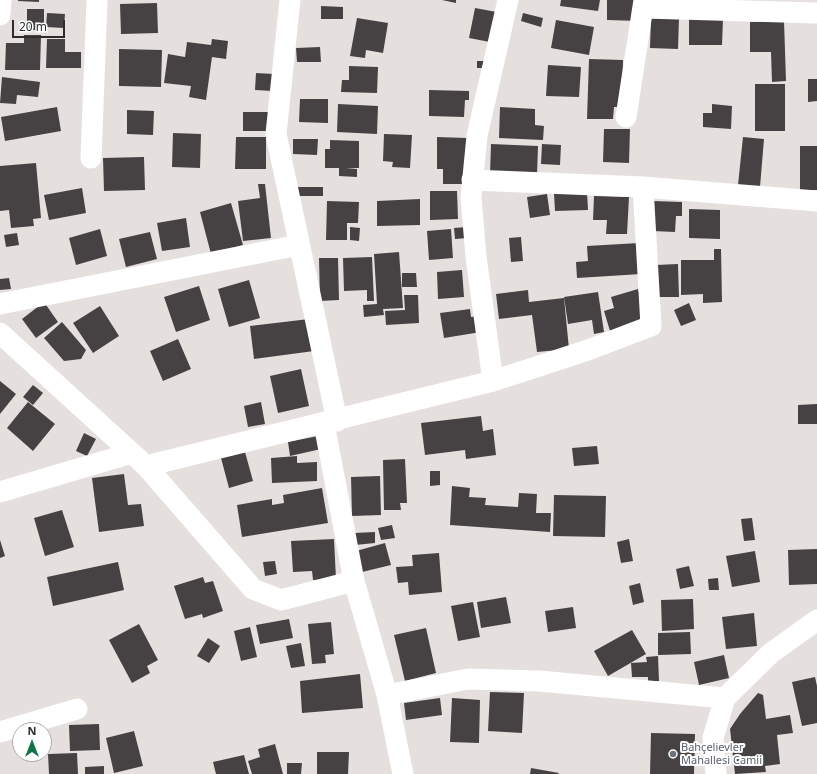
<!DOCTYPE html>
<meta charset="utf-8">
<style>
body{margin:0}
#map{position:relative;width:817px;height:774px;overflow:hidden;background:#e5e0de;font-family:"Noto Sans",sans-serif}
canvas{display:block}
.north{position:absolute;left:12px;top:722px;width:40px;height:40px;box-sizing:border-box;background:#fff;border:1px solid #ababab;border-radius:50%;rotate:0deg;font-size:11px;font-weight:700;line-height:16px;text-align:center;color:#2e2d2c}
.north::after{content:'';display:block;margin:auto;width:14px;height:18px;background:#12734a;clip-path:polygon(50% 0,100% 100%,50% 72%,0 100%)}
.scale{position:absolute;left:12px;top:20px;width:53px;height:18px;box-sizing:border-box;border:2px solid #2e2d2c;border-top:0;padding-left:5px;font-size:12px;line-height:14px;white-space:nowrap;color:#2e2d2c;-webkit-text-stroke:3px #fff;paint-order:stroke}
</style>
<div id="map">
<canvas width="817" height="774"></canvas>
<div class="north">N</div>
<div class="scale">20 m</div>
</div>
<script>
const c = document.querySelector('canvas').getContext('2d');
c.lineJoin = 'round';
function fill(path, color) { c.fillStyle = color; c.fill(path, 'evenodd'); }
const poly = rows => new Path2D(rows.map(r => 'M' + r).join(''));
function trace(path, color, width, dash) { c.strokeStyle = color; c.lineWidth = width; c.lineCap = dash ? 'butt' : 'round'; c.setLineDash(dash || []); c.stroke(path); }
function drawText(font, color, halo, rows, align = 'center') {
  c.font = font + ' "Noto Sans",sans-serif'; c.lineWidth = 4; c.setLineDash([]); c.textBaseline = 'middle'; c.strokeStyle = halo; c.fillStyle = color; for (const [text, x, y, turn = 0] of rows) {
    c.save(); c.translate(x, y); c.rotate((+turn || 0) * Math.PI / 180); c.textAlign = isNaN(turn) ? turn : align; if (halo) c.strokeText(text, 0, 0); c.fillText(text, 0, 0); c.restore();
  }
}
const building = poly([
 [18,0,39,0,39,2,18,1],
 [442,0,456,0,456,3],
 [561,0,600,0,598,11,560,6],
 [607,0,640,0,639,21,607,20],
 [157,3,158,33,121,34,120,4],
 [321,6,343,7,343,19,321,19],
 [475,8,502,13,495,43,469,38],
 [27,9,44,9,44,30,27,30],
 [47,13,65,14,64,28,46,27],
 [523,13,543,18,541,27,521,21],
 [357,18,388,23,383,53,366,50,365,58,350,56],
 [651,18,679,18,678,49,650,48],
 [689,19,723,19,722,45,689,45],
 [556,20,594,27,589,55,551,48],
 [784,21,786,81,772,82,771,52,750,52,750,22],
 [24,35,41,35,40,70,5,70,6,43,24,43],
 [47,39,65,39,65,52,81,52,81,68,46,68],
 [212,39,228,41,226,59,212,57,206,100,189,97,191,86,164,83,168,54,185,57,187,42,211,45],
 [320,47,321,62,297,62,296,48],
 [119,49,162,50,161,87,119,86],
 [589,59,623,60,622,107,614,107,613,119,587,119],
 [477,61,488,61,488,68,477,68],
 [548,65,581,67,579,97,546,96],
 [349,66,378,67,377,93,341,92,342,80,349,80],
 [256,73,274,74,273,91,255,90],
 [2,77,40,82,38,97,17,95,16,104,0,103],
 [808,79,817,79,817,101,808,102],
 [755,84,785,84,785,131,755,131],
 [429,90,469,91,469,100,465,100,464,117,429,116],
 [300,99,328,99,328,123,299,122],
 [338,104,378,106,377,134,337,132],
 [712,104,732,106,731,129,703,127,703,113,712,113],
 [57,107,61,131,5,141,1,117],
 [500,107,535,109,535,125,544,126,543,140,499,138],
 [127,110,154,111,153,135,127,134],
 [243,112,268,112,268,131,243,131],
 [604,129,630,129,629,163,603,162],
 [173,133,201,134,200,168,172,167],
 [384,134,412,135,410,168,392,167,393,162,383,161],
 [236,137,266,137,266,169,235,169],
 [437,137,467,138,466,184,443,184,443,169,437,169],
 [743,137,764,139,760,187,738,185],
 [293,139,318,139,317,155,293,154],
 [330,140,359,141,359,168,346,168,357,169,357,177,339,176,339,168,325,168,325,149,330,149],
 [491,144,538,146,537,175,490,174],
 [542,144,561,145,560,165,541,164],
 [800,146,817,146,817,190,800,190],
 [144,157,145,190,104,191,103,158],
 [36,163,41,218,33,219,34,226,11,228,9,210,0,211,0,166],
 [258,184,265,184,271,238,243,241,238,201,260,198],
 [297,187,323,187,323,196,297,196],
 [82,188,86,213,49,220,44,195],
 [430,191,457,191,458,219,430,220],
 [587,192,588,210,555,211,554,193],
 [547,194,550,215,530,218,527,197],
 [594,196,629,197,627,234,606,234,607,220,593,220],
 [420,199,420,225,377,226,377,201],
 [327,201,359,202,358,223,347,223,347,240,326,240],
 [653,201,682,202,682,216,676,216,675,232,652,231],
 [231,203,243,245,211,254,200,212],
 [689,209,720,210,720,239,689,238],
 [186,218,190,247,162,251,157,223],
 [350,227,360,228,359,241,350,240],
 [467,227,468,238,455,239,454,228],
 [100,229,107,256,76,265,69,238],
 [451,229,453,258,429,260,427,231],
 [150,232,157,259,126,267,119,239],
 [17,233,19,245,6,247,4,235],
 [521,237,523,261,511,262,509,238],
 [639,243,641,274,577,278,576,262,588,261,587,246],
 [714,249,721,249,722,302,703,303,703,294,681,295,681,260,714,260],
 [399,252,403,308,383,309,384,315,364,317,363,305,377,304,374,254],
 [372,257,374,301,367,301,367,290,344,291,343,258],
 [319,258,338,258,339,300,320,301],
 [678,264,679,297,658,297,656,265],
 [462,270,464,297,438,299,437,272],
 [402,273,416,273,417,287,402,287],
 [9,278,11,289,0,290,0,279],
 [249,280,260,318,229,327,218,289],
 [199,286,210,320,176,332,164,297],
 [638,289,647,321,610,331,604,311,614,308,611,297],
 [528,290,529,302,564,298,569,349,537,352,532,315,499,319,496,294],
 [598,292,604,332,594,334,592,320,568,324,564,297],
 [404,295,418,295,419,323,386,325,385,311,405,310],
 [44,302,58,322,36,338,22,319],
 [689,303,696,320,681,326,674,310],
 [100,306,119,336,93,353,73,323],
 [470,309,471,317,479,316,481,332,444,338,440,313],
 [309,319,314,351,254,359,250,326],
 [62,322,86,350,81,359,64,361,44,338],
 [178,339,191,369,163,381,150,351],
 [301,369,309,406,278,413,270,376],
 [0,381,16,394,0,414],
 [33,385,43,393,33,405,23,397],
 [28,402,55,424,33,451,7,428],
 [261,402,265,424,248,427,244,406],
 [817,404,817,424,798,424,798,405],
 [481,416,483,431,493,429,496,455,466,459,465,450,425,455,421,423],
 [84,433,96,439,87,456,76,451],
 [318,436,321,449,290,456,288,442],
 [597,446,599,464,574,466,572,448],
 [245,452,253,481,229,488,221,458],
 [297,456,297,463,317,462,317,481,272,483,271,458],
 [405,459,407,503,400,503,401,510,384,510,383,460],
 [430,471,440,471,440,485,430,486],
 [124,474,128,505,141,504,144,526,99,532,92,478],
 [380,476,381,515,352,516,351,477],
 [452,486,470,488,469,497,486,498,485,505,518,507,519,493,537,494,536,513,551,513,550,532,450,525],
 [322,488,328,523,242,537,237,505,272,499,272,505,284,503,283,495],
 [554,495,606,496,605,537,553,536],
 [62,510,74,547,45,556,34,518],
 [752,518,755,540,744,541,741,519],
 [392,525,395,538,381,540,378,528],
 [375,532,375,543,355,545,354,533],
 [334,539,336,579,313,580,312,571,293,572,291,541],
 [629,539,633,561,621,563,617,542],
 [0,540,5,556,0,558],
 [385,543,391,565,362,572,356,551],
 [817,549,817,584,789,585,788,550],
 [755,551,760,582,732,587,726,556],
 [439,553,442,592,409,595,408,582,398,583,396,567,413,566,412,555],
 [275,561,277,574,265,576,263,562],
 [118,562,124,590,53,606,47,577],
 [689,566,694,586,680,589,676,569],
 [203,577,205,583,213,581,223,611,203,618,202,614,185,619,174,586],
 [718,578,719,590,709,590,708,579],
 [640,583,644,602,633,605,629,586],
 [506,597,511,623,481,628,477,602],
 [693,599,694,629,662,631,661,600],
 [473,602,480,637,458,641,451,606],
 [573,607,576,628,548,632,545,611],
 [754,613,757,646,726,649,722,617],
 [289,619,293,638,260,644,256,625],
 [331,622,334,654,325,655,326,663,312,664,308,624],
 [139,624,158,660,147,666,150,673,132,683,109,640],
 [250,627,257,657,241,661,234,631],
 [426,628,436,673,405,681,394,635],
 [632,630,646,654,608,676,594,651],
 [690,632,691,654,658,655,658,633],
 [208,638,220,646,209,663,197,656],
 [301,643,305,666,291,668,286,646],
 [724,655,729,678,699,685,694,662],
 [658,656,659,681,648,682,648,677,632,677,631,663,647,662,646,657],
 [360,674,363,708,302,713,300,681],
 [815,677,817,686,817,723,802,726,792,682],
 [490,692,524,693,522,733,488,731],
 [758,693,763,695,766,719,790,715,793,733,777,735,780,764,765,766,766,772,735,774,730,729,740,714],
 [440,698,442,715,406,720,404,703],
 [452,698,480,700,479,743,450,742],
 [99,724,100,750,70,751,69,725],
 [134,731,143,766,114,773,106,738],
 [651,733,695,734,694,774,650,774],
 [275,744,283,774,252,774,248,761,260,757,258,749],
 [317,752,349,752,348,774,317,774],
 [77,753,78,774,49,774,48,754],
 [244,755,249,774,216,774,213,762],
 [287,763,302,763,301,774,287,774],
 [104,766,104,774,85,774,85,767],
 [531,768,559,773,558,774,530,774]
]);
const minor = poly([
 [290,0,276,134,337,421],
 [644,8,817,13],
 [0,15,1,0],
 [626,117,644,0],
 [91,158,97,0],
 [472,180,643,187,817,201],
 [0,304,299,245],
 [0,333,146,466,253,589,281,600,354,581,387,695,403,774],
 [493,381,476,257,471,197,477,136,508,0],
 [324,424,354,581],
 [146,466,493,381,588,350,651,326,643,187],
 [0,492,132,453],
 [387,695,468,679,539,681,725,698],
 [0,732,77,709],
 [716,774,713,738,725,698,771,653,817,620]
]);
const markers = [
 [673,754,4,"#6b7280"]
];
const worshipNames = [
 ["Bahçelievler",681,748],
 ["Mahallesi Camii",681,761]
];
fill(building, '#464244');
trace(minor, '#fff', 21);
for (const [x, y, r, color] of markers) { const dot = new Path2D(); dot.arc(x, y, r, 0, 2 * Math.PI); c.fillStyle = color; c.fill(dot); trace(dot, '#fff', 1.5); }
drawText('11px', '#5b616d', '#fff', worshipNames, 'left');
</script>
